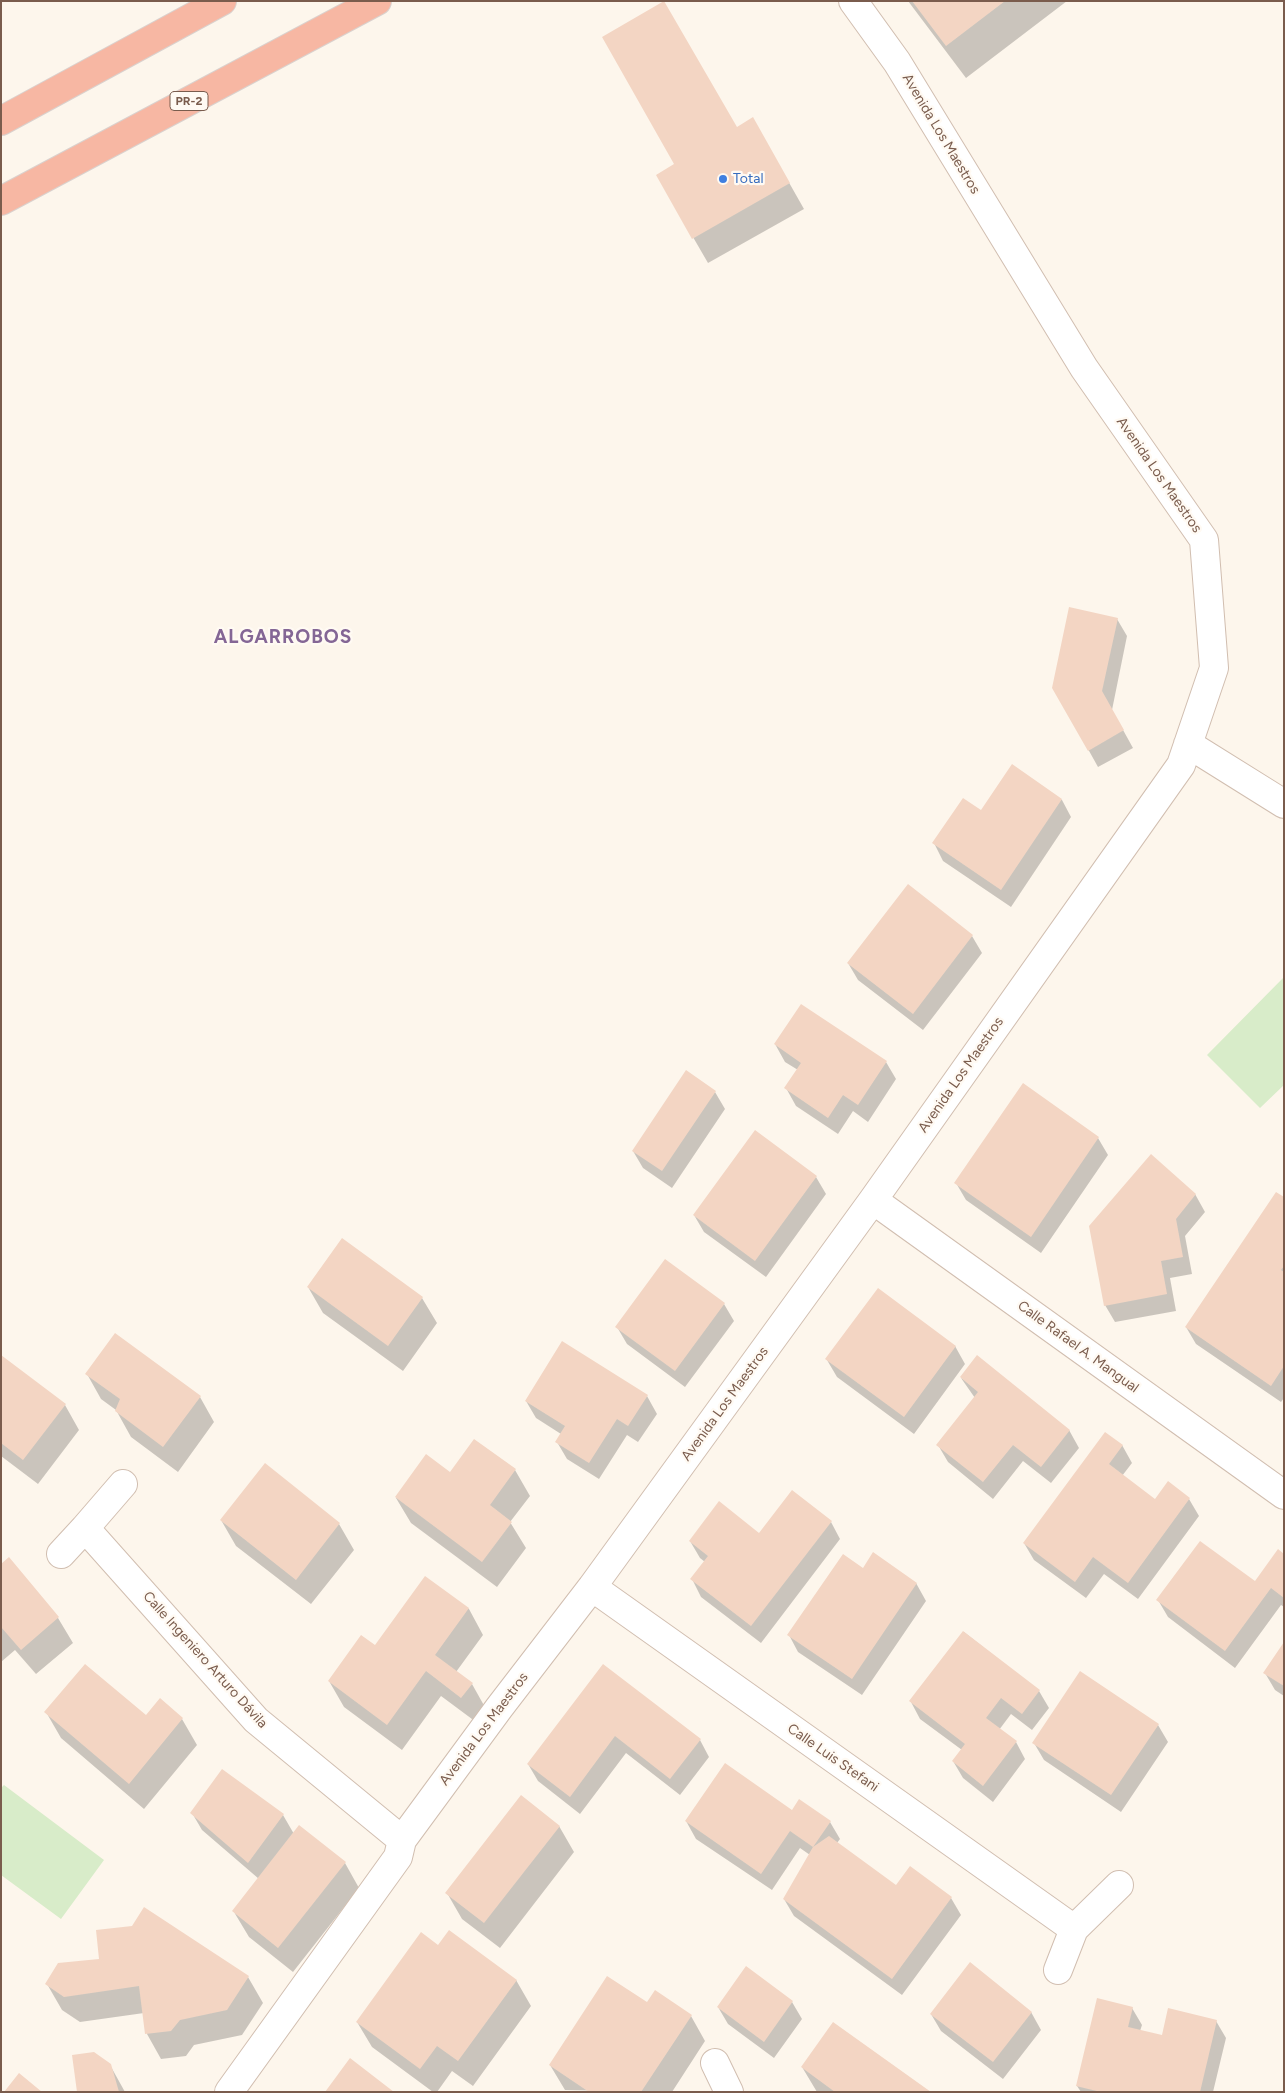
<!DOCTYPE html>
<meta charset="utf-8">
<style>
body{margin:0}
#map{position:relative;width:1285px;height:2093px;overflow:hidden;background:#fdf6ec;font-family:Figtree,sans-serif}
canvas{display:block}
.frame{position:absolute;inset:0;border:2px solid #7a5c4d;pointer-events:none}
</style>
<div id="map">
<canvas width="1285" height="2093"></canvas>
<div class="frame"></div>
</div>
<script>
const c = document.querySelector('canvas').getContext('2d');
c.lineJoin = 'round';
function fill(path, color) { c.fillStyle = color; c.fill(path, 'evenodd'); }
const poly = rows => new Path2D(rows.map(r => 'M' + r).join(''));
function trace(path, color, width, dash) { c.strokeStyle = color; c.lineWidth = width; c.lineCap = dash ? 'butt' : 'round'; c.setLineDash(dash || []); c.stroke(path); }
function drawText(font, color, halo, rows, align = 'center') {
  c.font = font + ' Figtree,sans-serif'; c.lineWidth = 4.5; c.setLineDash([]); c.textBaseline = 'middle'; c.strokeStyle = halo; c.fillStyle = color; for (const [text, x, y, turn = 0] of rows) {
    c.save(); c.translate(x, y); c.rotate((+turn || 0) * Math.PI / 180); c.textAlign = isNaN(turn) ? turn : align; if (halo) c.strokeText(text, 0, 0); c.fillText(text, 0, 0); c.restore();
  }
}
const green = poly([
 [1284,977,1284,1085,1260,1108,1207,1055],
 [4,1785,104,1860,61,1919,1,1875,1,1788]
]);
const shadow = poly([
 [908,1,1067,1,966,78],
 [753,119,804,209,708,263,657,175],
 [1117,619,1127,636,1112,710,1133,748,1098,767,1054,688],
 [1012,766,1062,800,1071,817,1011,907,943,861,934,843,981,812],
 [972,936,982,953,923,1030,858,980,848,963],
 [775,1044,886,1062,896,1079,868,1122,853,1111,838,1134,796,1106,786,1088,798,1070,785,1062],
 [1024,1085,1098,1138,1108,1155,1041,1253,966,1200,956,1183],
 [715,1092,725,1109,672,1188,643,1168,633,1151],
 [816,1177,826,1194,766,1277,704,1232,694,1215],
 [1195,1194,1205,1212,1185,1236,1192,1274,1170,1278,1176,1311,1115,1322,1105,1305],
 [1284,1198,1284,1398,1281,1402,1196,1344,1186,1327],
 [308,1287,422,1298,437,1323,403,1371,323,1313],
 [724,1304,734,1321,685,1387,627,1344,617,1327],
 [955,1346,965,1364,914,1434,837,1377,827,1360],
 [1,1356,65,1405,79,1430,38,1484,1,1456],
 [87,1374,200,1397,214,1422,178,1472,131,1437,116,1410,101,1399],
 [961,1378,1069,1430,1079,1448,1051,1483,1023,1461,993,1499,948,1462,938,1445,975,1398],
 [647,1396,657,1414,638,1442,627,1435,599,1479,567,1459,557,1442,561,1434,536,1418,526,1401],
 [1122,1445,1132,1463,1122,1476,1156,1501,1189,1499,1199,1516,1138,1599,1104,1574,1086,1598,1034,1560,1024,1543],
 [265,1465,339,1524,354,1550,311,1604,236,1546,221,1520],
 [515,1470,530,1496,510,1522,526,1548,497,1587,411,1523,396,1498,451,1473],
 [831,1522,840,1539,761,1643,701,1597,692,1579,705,1562,700,1558,690,1541,760,1534],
 [1284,1555,1284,1607,1281,1605,1235,1668,1168,1617,1158,1600,1255,1582],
 [9,1559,58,1618,73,1643,36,1674,15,1650,1,1662,1,1566],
 [863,1570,916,1583,926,1601,862,1695,798,1652,789,1635],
 [425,1577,469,1609,483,1635,456,1672,472,1684,486,1709,476,1722,441,1696,402,1750,344,1707,329,1681,375,1647],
 [964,1632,1039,1691,1049,1708,1032,1730,1011,1714,999,1730,1016,1742,1025,1759,993,1802,963,1778,953,1761,962,1750,920,1719,911,1702],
 [1284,1644,1284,1696,1275,1690,1265,1673],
 [603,1665,700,1740,709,1757,680,1795,626,1753,580,1814,538,1781,528,1764],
 [160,1700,182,1719,197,1745,144,1809,61,1738,46,1712,146,1717],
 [1158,1725,1168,1742,1121,1812,1044,1760,1034,1743],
 [799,1801,830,1822,840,1839,837,1843,897,1887,951,1898,961,1915,902,1995,794,1916,784,1899,810,1855,800,1848,772,1890,696,1839,686,1821,792,1811],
 [192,1813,283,1815,294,1834,345,1863,359,1888,293,1972,249,1937,234,1912,259,1879,202,1830],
 [559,1826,574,1852,500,1948,462,1919,447,1893],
 [746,1968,792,2002,802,2019,774,2058,728,2024,718,2007],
 [248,1977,263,2003,242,2035,194,2045,186,2056,161,2059,147,2034,144,2013,80,2022,62,2010,47,1984],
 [516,1980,531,2006,473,2086,452,2071,437,2092,433,2092,372,2047,357,2022],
 [647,2004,691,2016,705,2041,672,2092,565,2090,550,2065],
 [1132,2008,1142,2025,1140,2031,1163,2037,1216,2021,1226,2038,1213,2092,1081,2092,1077,2086],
 [1031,2012,1041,2030,1003,2079,941,2031,931,2014],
 [110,2065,125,2092,79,2092],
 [802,2067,929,2092,817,2092]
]);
const building = poly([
 [664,1,737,127,753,117,790,183,692,239,656,175,674,164,602,37],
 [912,1,1005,1,946,46],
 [1069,607,1118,618,1102,691,1124,730,1088,751,1052,688],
 [1012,764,1062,799,1001,890,932,843,963,798,981,810],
 [908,884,973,935,913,1014,847,963],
 [801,1004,887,1061,858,1105,843,1095,828,1118,784,1088,801,1063,774,1044],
 [686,1070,716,1091,662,1171,632,1151],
 [1023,1083,1099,1137,1031,1237,954,1183],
 [755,1130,817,1176,755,1261,693,1215],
 [1151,1154,1196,1194,1176,1219,1183,1257,1161,1261,1167,1294,1104,1306,1089,1226],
 [1276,1192,1284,1197,1284,1266,1281,1270,1284,1272,1284,1366,1271,1386,1185,1327],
 [342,1238,423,1297,388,1346,307,1287],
 [665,1259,725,1303,675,1371,615,1327],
 [878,1288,956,1346,904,1417,825,1359],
 [115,1333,201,1396,163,1447,115,1411,120,1399,85,1374],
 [562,1341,648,1395,628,1426,617,1419,589,1463,555,1442,565,1426,525,1401],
 [1,1355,66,1404,23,1460,1,1443],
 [977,1355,1070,1430,1041,1467,1013,1445,983,1482,936,1445,978,1392,960,1377],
 [1105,1432,1123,1445,1109,1464,1155,1499,1168,1481,1190,1498,1128,1583,1093,1557,1075,1582,1023,1543],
 [474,1439,516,1469,490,1505,512,1522,482,1562,395,1497,426,1454,450,1472],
 [265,1463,340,1523,296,1580,220,1520],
 [792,1490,832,1521,751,1626,690,1579,708,1556,689,1541,719,1501,759,1533],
 [1200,1541,1255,1581,1278,1549,1284,1554,1284,1598,1271,1588,1225,1651,1156,1600],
 [873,1552,917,1583,852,1679,787,1635,843,1554,863,1568],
 [9,1557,59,1617,21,1650,1,1627,1,1564],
 [425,1576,469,1608,435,1655,473,1683,461,1698,426,1671,387,1725,328,1681,361,1635,375,1645],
 [963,1631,1040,1690,1022,1714,1001,1698,986,1718,1017,1741,983,1786,952,1761,965,1744,909,1701],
 [1284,1642,1284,1686,1263,1673],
 [85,1664,146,1715,160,1698,183,1718,129,1784,44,1712],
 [603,1664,701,1739,670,1779,615,1736,570,1797,527,1764],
 [1080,1671,1159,1724,1111,1795,1032,1743],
 [725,1763,792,1810,799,1799,831,1821,813,1847,829,1836,896,1885,910,1866,952,1897,892,1979,783,1899,813,1847,790,1831,761,1874,685,1821],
 [222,1769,284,1814,248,1863,190,1813],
 [521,1795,560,1826,484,1923,445,1893],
 [299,1825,346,1862,278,1948,232,1911],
 [144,1907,249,1976,227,2010,180,2020,171,2031,145,2034,139,1986,64,1997,45,1984,58,1963,99,1959,96,1930,132,1926],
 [449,1930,517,1980,458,2061,437,2046,420,2069,356,2022,421,1932,438,1945],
 [970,1962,1032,2012,993,2062,930,2014],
 [746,1966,793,2001,764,2042,717,2007],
 [607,1976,647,2002,655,1990,692,2015,641,2092,589,2092,549,2065],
 [1097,1998,1133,2007,1128,2027,1162,2035,1168,2008,1217,2020,1200,2092,1101,2092,1076,2086],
 [833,2022,931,2092,835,2092,801,2067],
 [94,2052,111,2064,119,2092,77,2092,72,2055],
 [350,2058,394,2092,325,2092],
 [19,2073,42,2092,4,2092]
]);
const street = poly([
 [1188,744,1284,804],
 [873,1200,1284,1495],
 [123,1484,85,1528,256,1720,402,1840],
 [61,1554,85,1528],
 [592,1587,1074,1929],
 [1058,1970,1074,1929,1119,1885],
 [715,2063,729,2092],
 [229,2092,398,1857,402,1840,499,1708,592,1587,873,1200,1181,765,1214,668,1204,540,1084,368,897,62,853,1]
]);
const highway = poly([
 [1,121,222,1],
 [1,201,377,1]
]);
const markers = [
 [723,179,5,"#3f7fe0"]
];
const shields = [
 [189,101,38]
];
const shieldNames = [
 ["PR-2",189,101]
];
const streetNames = [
 ["Avenida Los Maestros",941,134,59],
 ["Avenida Los Maestros",1159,475,55],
 ["Avenida Los Maestros",961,1075,-55],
 ["Calle Rafael A. Mangual",1078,1347,36],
 ["Avenida Los Maestros",725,1404,-54],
 ["Calle Ingeniero Arturo Dávila",205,1660,48],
 ["Avenida Los Maestros",484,1729,-53],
 ["Calle Luis Stefani",833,1758,35]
];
const shopNames = [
 ["Total",733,179]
];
const districtNames = [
 ["ALGARROBOS",283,637]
];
fill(green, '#d8ecc9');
fill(shadow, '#0003');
fill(building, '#f3d5c3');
trace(street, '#d1beb0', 30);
trace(highway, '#dad1cd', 30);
trace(street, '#fff', 28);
trace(highway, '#f7b7a3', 28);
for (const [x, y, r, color] of markers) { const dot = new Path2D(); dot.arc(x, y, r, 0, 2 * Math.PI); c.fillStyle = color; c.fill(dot); trace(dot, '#fffaf3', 2); }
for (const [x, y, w] of shields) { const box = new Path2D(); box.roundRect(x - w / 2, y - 9.5, w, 19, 4); c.fillStyle = '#fffaf3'; c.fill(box); trace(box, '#7a5c4d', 1); }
drawText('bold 12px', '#7a5c4d', null, shieldNames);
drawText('14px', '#7a5c4d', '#fffaf3', streetNames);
drawText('14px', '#366cbe', '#fffaf3', shopNames, 'left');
c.letterSpacing = '1px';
drawText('bold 19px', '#846695', '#fffaf3', districtNames);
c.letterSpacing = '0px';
</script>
